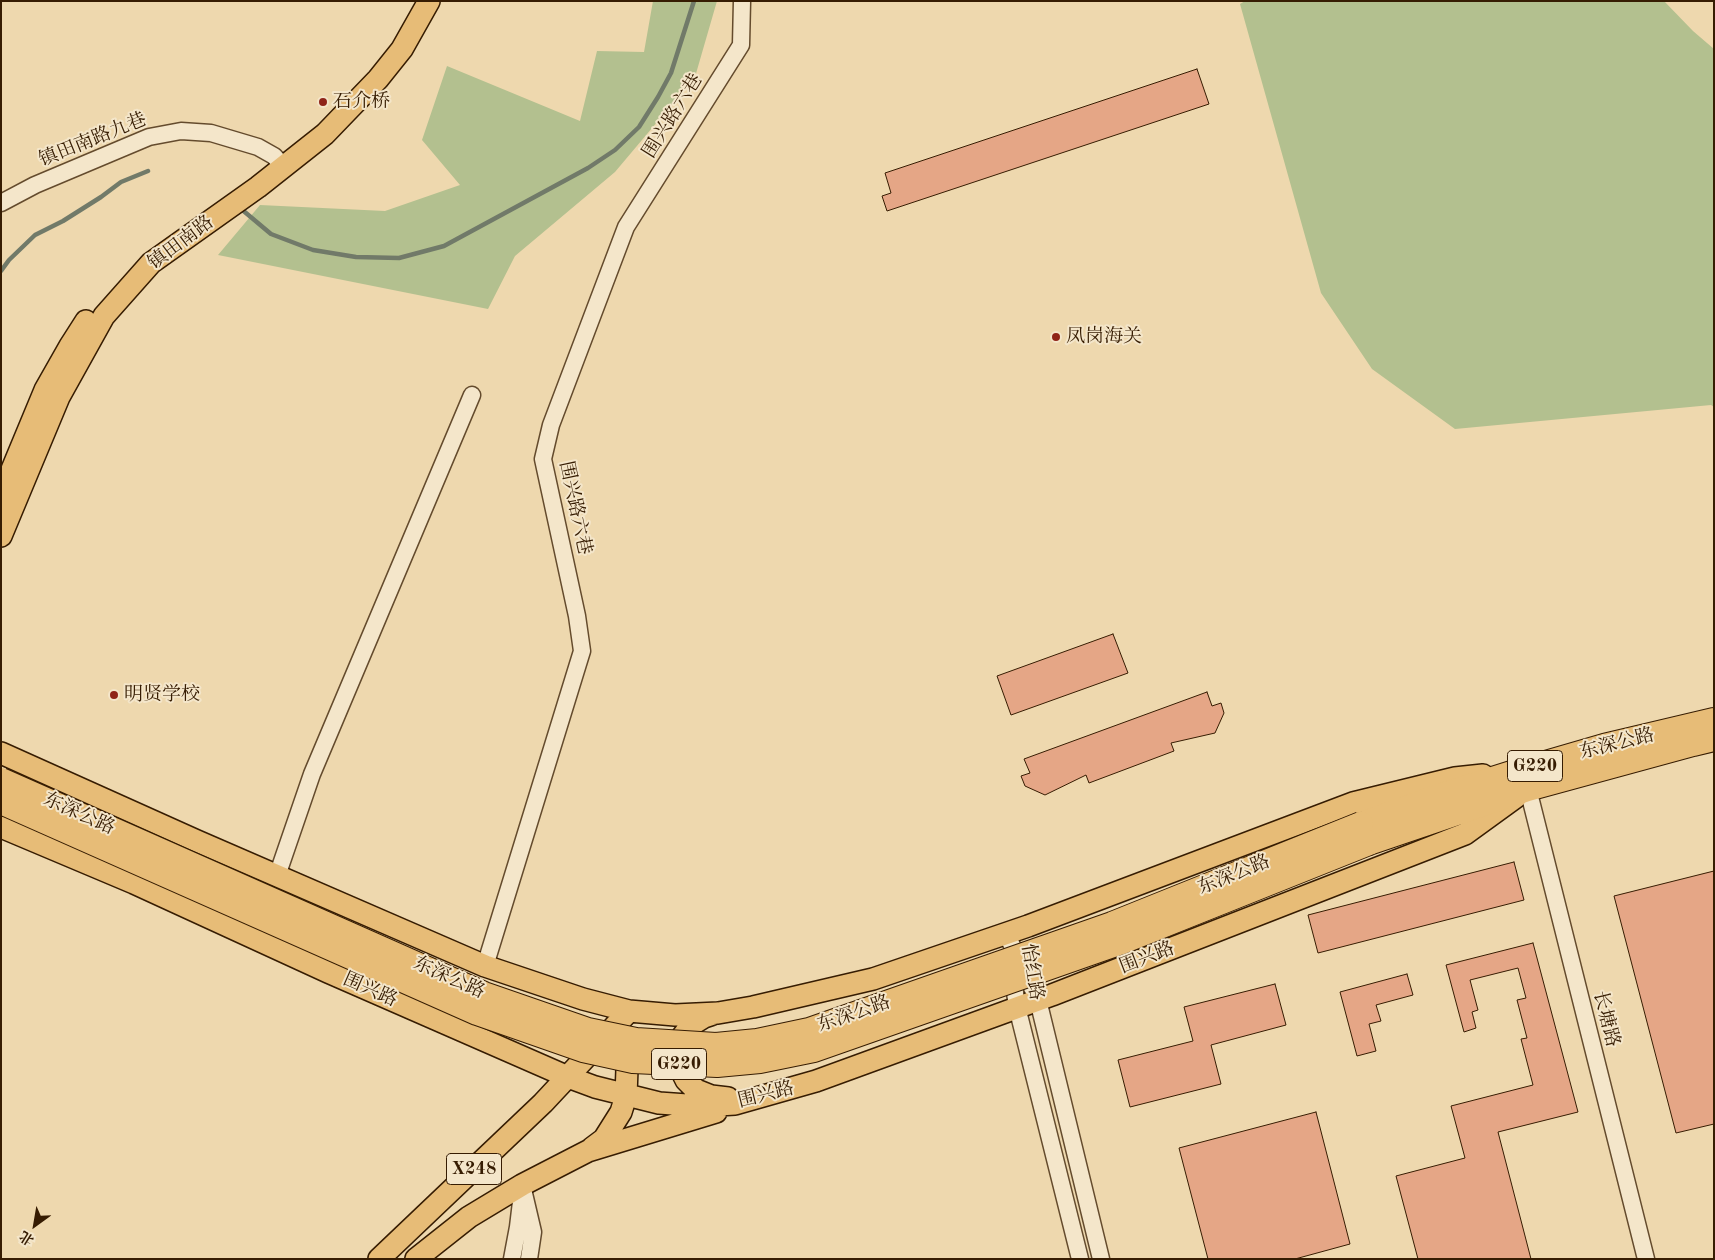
<!DOCTYPE html>
<meta charset="utf-8">
<style>
body{margin:0}
#map{position:relative;width:1715px;height:1260px;overflow:hidden;background:#eed8ae;font-family:"Old Standard TT","Noto Serif SC",serif}
canvas{display:block}
.frame{position:absolute;inset:0;border:2px solid #361c02;pointer-events:none}
.north{position:absolute;left:10px;top:1200px;width:50px;height:50px;-webkit-text-stroke:4px #f4e6ca;paint-order:stroke;rotate:212deg;font-size:14px;font-weight:700;line-height:20px;text-align:center;color:#361c02}
.north::after{content:'';display:block;margin:auto;width:18px;height:22px;background:#361c02;clip-path:polygon(50% 0,100% 100%,50% 72%,0 100%)}
</style>
<div id="map">
<canvas width="1715" height="1260"></canvas>
<div class="frame"></div>
<div class="north">北</div>
</div>
<script>
const c = document.querySelector('canvas').getContext('2d');
c.lineJoin = 'round';
function fill(path, color) { c.fillStyle = color; c.fill(path, 'evenodd'); }
const poly = rows => new Path2D(rows.map(r => 'M' + r).join(''));
function trace(path, color, width, dash) { c.strokeStyle = color; c.lineWidth = width; c.lineCap = dash ? 'butt' : 'round'; c.setLineDash(dash || []); c.stroke(path); }
function drawText(font, color, halo, rows, align = 'center') {
  c.font = font + ' "Old Standard TT","Noto Serif SC",serif'; c.lineWidth = 4; c.setLineDash([]); c.textBaseline = 'middle'; c.strokeStyle = halo; c.fillStyle = color; for (const [text, x, y, turn = 0] of rows) {
    c.save(); c.translate(x, y); c.rotate((+turn || 0) * Math.PI / 180); c.textAlign = isNaN(turn) ? turn : align; if (halo) c.strokeText(text, 0, 0); c.fillText(text, 0, 0); c.restore();
  }
}
const green = poly([
 [653,1,717,1,695,77,615,172,515,256,488,309,218,255,260,205,385,211,460,185,422,140,447,66,580,121,597,51,644,52],
 [1245,1,1664,1,1693,31,1714,49,1714,407,1711,405,1455,429,1372,369,1321,293,1240,4]
]);
const stream = poly([
 [240,208,271,234,313,250,356,257,399,258,444,246,588,168,615,150,639,127,658,97,671,73,694,1],
 [1,271,9,260,35,235,63,221,101,197,121,182,148,171]
]);
const building = poly([
 [1197,69,1209,104,887,211,882,196,891,193,885,173,1197,69],
 [1113,634,1128,673,1011,715,997,676,1113,634],
 [1207,692,1212,706,1221,703,1224,713,1215,733,1171,743,1174,751,1089,783,1086,775,1045,795,1025,786,1021,776,1030,773,1024,759,1207,692],
 [1514,862,1524,900,1318,953,1308,915,1514,862],
 [1714,871,1714,1124,1676,1133,1614,896,1714,871],
 [1533,943,1578,1112,1498,1132,1531,1259,1418,1259,1396,1176,1465,1158,1451,1106,1533,1085,1521,1039,1527,1038,1517,1000,1526,998,1518,968,1470,980,1478,1010,1472,1012,1476,1028,1464,1032,1446,965,1533,943],
 [1407,974,1413,995,1376,1005,1381,1021,1369,1024,1376,1051,1357,1056,1340,992,1407,974],
 [1275,984,1286,1025,1211,1045,1221,1084,1130,1107,1118,1060,1193,1041,1184,1007,1275,984],
 [1316,1112,1350,1244,1295,1259,1208,1259,1179,1148,1316,1112]
]);
const minor = poly([
 [1,203,35,185,149,137,181,131,211,133,258,147,274,156,284,167],
 [1528,789,1646,1259],
 [277,876,312,774,472,395],
 [1006,933,1038,1000,1101,1259],
 [485,966,582,651,577,616,543,459,551,425,626,227,741,45,742,1],
 [1012,970,1017,1007,1080,1259],
 [522,1185,533,1232,529,1259],
 [512,1259,518,1227,521,1202]
]);
const major = poly([
 [1,496,45,390,70,346,86,321],
 [1,536,59,397,104,316,151,263,258,187,325,134,378,79,402,49,429,1],
 [1,753,197,841,485,966,583,999,629,1011,675,1015,718,1013,753,1007,873,979,1028,926,1353,803,1455,778,1483,775],
 [1,827,134,883,328,972,568,1077,595,1087,659,1103,701,1106,735,1104,816,1081,1052,995,1465,834,1516,797],
 [713,1014,704,1017,691,1025,682,1037,678,1052,679,1066,686,1080,696,1090,711,1096,728,1098],
 [592,1148,604,1139,621,1112,626,1096,628,1042],
 [379,1259,543,1103,629,1011],
 [416,1259,469,1217,522,1185,588,1151,716,1112]
]);
const highway = poly([
 [1361,824,1439,796,1518,771,1604,746,1714,720],
 [1369,843,1528,789,1693,744,1714,739]
]);
const highwayBridge = poly([
 [1,780,484,994,588,1030,636,1040,716,1045,757,1041,809,1030,1112,924,1361,824],
 [1,802,477,1013,583,1050,633,1061,717,1065,760,1061,814,1050,1119,943,1369,843]
]);
const markers = [
 [323,102,5,"#8f2418"],
 [1056,337,5,"#8f2418"],
 [114,695,5,"#8f2418"]
];
const shields = [
 [1535,766,55],
 [679,1064,55],
 [474,1169,55]
];
const shieldNames = [
 ["G220",1535,766],
 ["G220",679,1064],
 ["X248",474,1169]
];
const poiNames = [
 ["石介桥",333,102],
 ["凤岗海关",1066,337],
 ["明贤学校",124,695]
];
const streetNames = [
 ["围兴路六巷",673,116,-58],
 ["镇田南路九巷",93,140,-22],
 ["镇田南路",181,243,-37],
 ["围兴路六巷",575,508,78],
 ["东深公路",1617,744,-14],
 ["东深公路",79,814,24],
 ["东深公路",1234,875,-22],
 ["围兴路",1147,958,-21],
 ["怡红路",1032,972,81],
 ["东深公路",449,978,24],
 ["围兴路",370,990,24],
 ["东深公路",854,1014,-19],
 ["长塘路",1606,1019,76],
 ["围兴路",766,1095,-14]
];
fill(green, '#b3c08f');
trace(stream, '#717a69', 4.5);
fill(building, '#e5a686');
trace(building, '#361c02', 1);
trace(minor, '#644b2d', 19);
trace(major, '#361c02', 24);
trace(highway, '#361c02', 26);
trace(minor, '#f4e6ca', 16);
trace(major, '#e7bc77', 21);
trace(highway, '#e7bc77', 24);
trace(highwayBridge, '#361c02', 26, []);
trace(highwayBridge, '#e7bc77', 24);
for (const [x, y, r, color] of markers) { const dot = new Path2D(); dot.arc(x, y, r, 0, 2 * Math.PI); c.fillStyle = color; c.fill(dot); trace(dot, '#f4e6ca', 2); }
for (const [x, y, w] of shields) { const box = new Path2D(); box.roundRect(x - w / 2, y - 15.5, w, 31, 4); c.fillStyle = '#f4e6ca'; c.fill(box); trace(box, '#361c02', 1); }
drawText('bold 18px', '#361c02', null, shieldNames);
drawText('19px', '#361c02', '#f4e6ca', poiNames, 'left');
drawText('19px', '#361c02', '#f4e6ca', streetNames);
</script>
